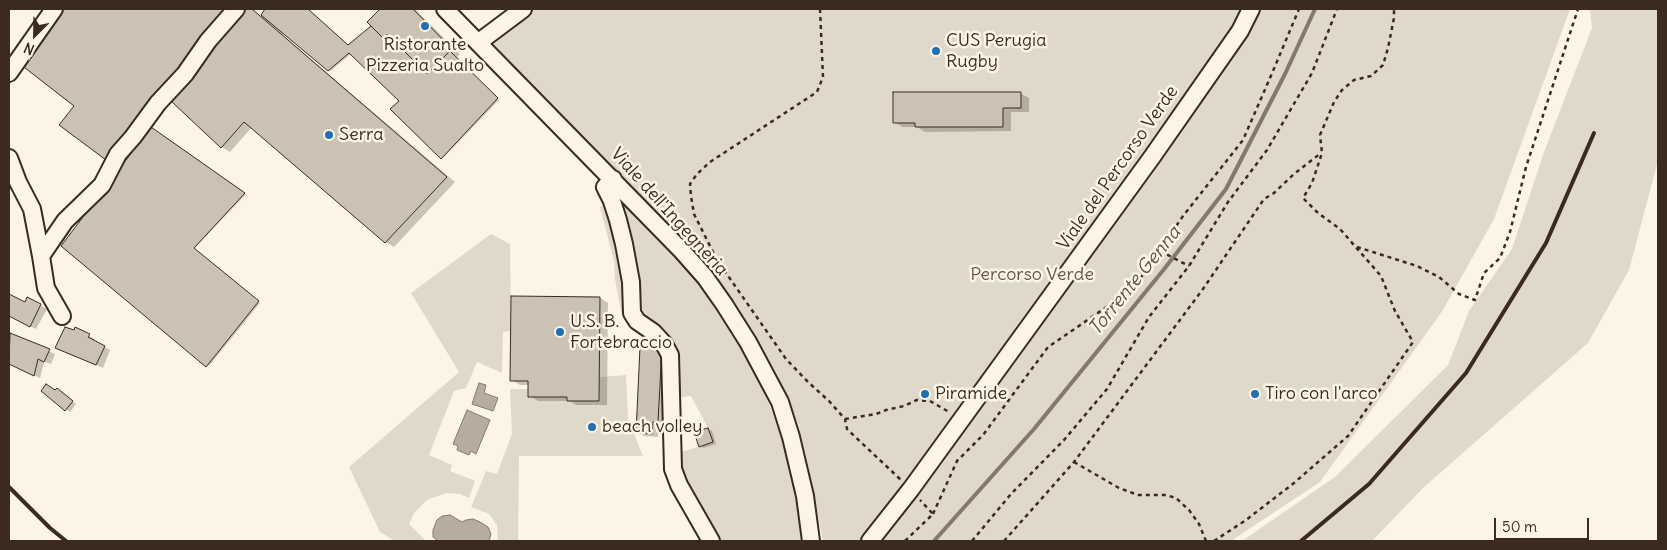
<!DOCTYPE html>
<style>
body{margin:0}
#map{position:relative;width:1667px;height:550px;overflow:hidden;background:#fcf5e5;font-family:Delius,sans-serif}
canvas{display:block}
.frame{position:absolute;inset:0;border:10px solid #3b2a1e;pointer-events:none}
.north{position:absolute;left:10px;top:10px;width:50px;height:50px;-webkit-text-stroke:4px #fcf5e5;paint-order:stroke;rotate:203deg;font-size:14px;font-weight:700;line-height:20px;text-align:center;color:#3b2a1e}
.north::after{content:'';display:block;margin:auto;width:18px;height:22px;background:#3b2a1e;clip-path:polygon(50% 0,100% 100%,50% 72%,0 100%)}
.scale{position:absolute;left:1494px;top:518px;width:95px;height:22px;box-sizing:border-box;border:2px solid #3b2a1e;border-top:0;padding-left:6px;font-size:15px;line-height:18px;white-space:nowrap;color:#3b2a1e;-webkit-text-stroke:4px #fcf5e5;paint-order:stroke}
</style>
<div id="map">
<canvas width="1667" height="550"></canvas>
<div class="frame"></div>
<div class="north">N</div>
<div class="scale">50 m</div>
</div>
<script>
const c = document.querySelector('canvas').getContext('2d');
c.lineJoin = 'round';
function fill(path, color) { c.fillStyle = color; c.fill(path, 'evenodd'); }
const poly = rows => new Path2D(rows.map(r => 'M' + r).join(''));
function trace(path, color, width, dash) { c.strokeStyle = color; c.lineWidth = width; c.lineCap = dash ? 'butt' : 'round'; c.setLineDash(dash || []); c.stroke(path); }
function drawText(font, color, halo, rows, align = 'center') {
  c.font = font + ' Delius,sans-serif'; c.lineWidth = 5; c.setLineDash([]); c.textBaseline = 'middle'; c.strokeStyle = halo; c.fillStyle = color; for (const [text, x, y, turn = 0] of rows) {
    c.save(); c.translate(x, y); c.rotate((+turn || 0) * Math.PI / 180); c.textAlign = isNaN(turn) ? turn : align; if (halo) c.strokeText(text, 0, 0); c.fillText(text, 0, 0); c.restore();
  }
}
const green = poly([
 [532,9,1570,9,1494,219,1443,310,1320,482,1231,541,823,541,808,464,798,424,773,367,719,283,657,214,493,44],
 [1590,9,1658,9,1658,161,1629,270,1588,343,1424,487,1372,541,1242,541,1335,477,1448,365,1469,311,1512,249,1544,152,1592,28],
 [617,195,677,258,721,311,760,381,784,443,800,514,802,541,719,541,677,465,678,453,713,442,708,428,691,396,677,398,674,357,639,316,622,316,615,279,614,261,600,207],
 [491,234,510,244,511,331,503,332,502,373,477,362,466,388,454,391,429,455,452,465,450,471,475,481,469,498,460,494,446,493,427,500,414,513,409,524,426,541,395,541,380,532,349,467,459,372,411,293],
 [626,375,628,419,643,456,519,456,518,541,498,541,497,525,489,514,471,507,486,471,497,474,512,434,510,389,528,389,529,397,567,397,567,401,599,401,600,377]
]);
const water = poly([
 [479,383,486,385,484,393,498,398,493,411,472,404,479,383],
 [467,410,490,420,476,454,471,451,469,455,457,450,458,446,453,444,467,410],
 [450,515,462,522,466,520,473,519,480,522,488,527,491,534,489,541,438,541,433,537,433,530,437,520,442,516,450,515]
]);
const shadow = poly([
 [61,9,252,9,261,16,266,9,307,9,348,46,376,31,369,22,382,9,415,9,460,54,456,58,499,100,443,158,400,101,351,54,330,71,285,33,283,35,455,182,394,247,386,242,252,127,230,152,222,147,171,100,118,167,75,106],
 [1020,93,1029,98,1029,112,1011,112,1011,131,925,132,917,127,903,127,894,122],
 [152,128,246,194,194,249,260,303,209,366],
 [9,295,26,304,28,299,47,309,36,329,9,316],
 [600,298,608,303,607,405,576,405,570,401,538,401,530,396,530,385,520,385,512,380],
 [76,329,95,339,94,341,110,350,103,368,63,351],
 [11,334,55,354,51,364,44,362,40,378,9,363,9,346],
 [641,348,667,353,664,425,659,425,658,437,644,436,637,432],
 [42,391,61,392,76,404,70,412],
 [708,429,712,431,716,444,703,448,700,446]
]);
const stream = poly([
 [934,541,1034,429,1165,268,1226,189,1285,74,1315,9]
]);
const building = poly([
 [60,9,231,9,110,163,59,125,74,106,20,64,60,9],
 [242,9,252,9,447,177,385,243,244,122,221,148,171,101,242,9],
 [265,9,308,9,348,45,371,26,383,38,387,34,427,74,450,51,498,98,441,159,390,109,399,101,349,53,328,71,261,15,265,9],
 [380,9,413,9,452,49,427,74,387,34,383,38,367,22,380,9],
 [893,92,1021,92,1021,108,1003,108,1003,127,915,127,915,123,893,123,893,92],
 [151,127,245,193,194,248,259,301,206,367,61,246,151,127],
 [9,294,25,302,27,297,41,304,30,327,9,316,9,294],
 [511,296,600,297,599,401,567,401,567,397,528,397,528,381,510,381,511,296],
 [65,327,74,330,75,327,90,334,88,337,105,346,96,365,55,348,65,327],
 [10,333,50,349,44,362,38,359,34,376,9,364,10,333],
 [640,347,662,348,658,422,653,422,652,434,636,433,640,347],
 [46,384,55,390,57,388,73,401,65,411,41,391,46,384],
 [708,428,713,442,699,447,694,432,708,428]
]);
const path = poly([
 [820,9,823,77,817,92,710,162,697,174,690,184,691,196,694,214,717,260,786,359,808,382,829,401,845,419,847,429,901,480],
 [1357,247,1417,266,1439,277,1459,294,1475,300,1484,273,1500,258,1510,232,1526,167,1578,9],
 [1160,251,1189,266],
 [845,419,876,414,886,410,904,406,917,400,930,401,949,412],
 [1074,462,1119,488,1138,495,1166,495,1176,498,1189,510,1199,524,1206,541],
 [933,514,957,461,983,435,1048,347,1133,289,1183,216,1243,140,1273,71,1299,9],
 [905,541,933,514,920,500],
 [972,541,1011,494,1064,440,1107,389,1149,317,1189,266,1228,202,1267,150,1312,73,1337,9],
 [1004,541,1074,462,1203,289,1264,199,1274,193,1294,174,1321,153],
 [1214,541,1246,520,1294,483,1348,436,1413,342,1395,311,1381,276,1340,229,1318,213,1303,198,1312,183,1322,153,1320,135,1334,102,1342,90,1354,80,1371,76,1383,65,1388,48,1394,18,1394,9]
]);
const minor = poly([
 [445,9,682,251,705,277,724,304,748,342,780,402,791,437,805,496,811,541],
 [479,42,523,9],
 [9,73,54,9],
 [9,158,18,182,32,209,41,256],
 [613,179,605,187,612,201,618,220,624,244,631,282,632,313,637,321,653,332,664,344,670,355,673,469,679,485,711,541],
 [62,316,46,288,41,256,65,221,102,185,118,154,133,137,158,103,185,74,208,41,236,9],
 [870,541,911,489,1152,157,1240,31,1251,9]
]);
const rail = poly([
 [9,487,50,528,66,541],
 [1301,541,1369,484,1466,373,1546,243,1594,133]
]);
const markers = [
 [425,26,5,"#1f6fb2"],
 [936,51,5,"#1f6fb2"],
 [329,135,5,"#1f6fb2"],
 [560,332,5,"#1f6fb2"],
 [925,394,5,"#1f6fb2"],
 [1255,394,5,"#1f6fb2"],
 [592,427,5,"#1f6fb2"]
];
const poiNames = [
 ["CUS Perugia",946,41],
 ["Rugby",946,62],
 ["Ristorante",425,45,"center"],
 ["Pizzeria Sualto",425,66,"center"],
 ["Serra",339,135],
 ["U.S. B.",570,322],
 ["Fortebraccio",570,343],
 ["Piramide",935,394],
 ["Tiro con l'arco",1265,394],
 ["beach volley",602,427]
];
const streetNames = [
 ["Viale del Percorso Verde",1118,168,-55],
 ["Viale dell'Ingegneria",669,212,48]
];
const parkNames = [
 ["Percorso Verde",1032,275]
];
const waterNames = [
 ["Torrente Genna",1135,281,-51]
];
fill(green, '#e0d8c8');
fill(water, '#b7ad9e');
trace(water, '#85796b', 1);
fill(shadow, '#0003');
trace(stream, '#85796b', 4);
fill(building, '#ccc2b3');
trace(building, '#3b2a1e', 1);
trace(minor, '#3b2a1e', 20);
trace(path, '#3b2a1e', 2.5, [4, 4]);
trace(minor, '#fcf5e5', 16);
trace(rail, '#3b2a1e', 4);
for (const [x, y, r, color] of markers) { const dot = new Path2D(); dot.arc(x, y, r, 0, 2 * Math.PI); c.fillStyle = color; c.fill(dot); trace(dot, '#fcf5e5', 2); }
drawText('18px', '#3b2a1e', '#fcf5e5', poiNames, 'left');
drawText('18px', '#3b2a1e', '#fcf5e5', streetNames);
drawText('18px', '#645648', '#fcf5e5', parkNames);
drawText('italic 19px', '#605144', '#fcf5e5', waterNames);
</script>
